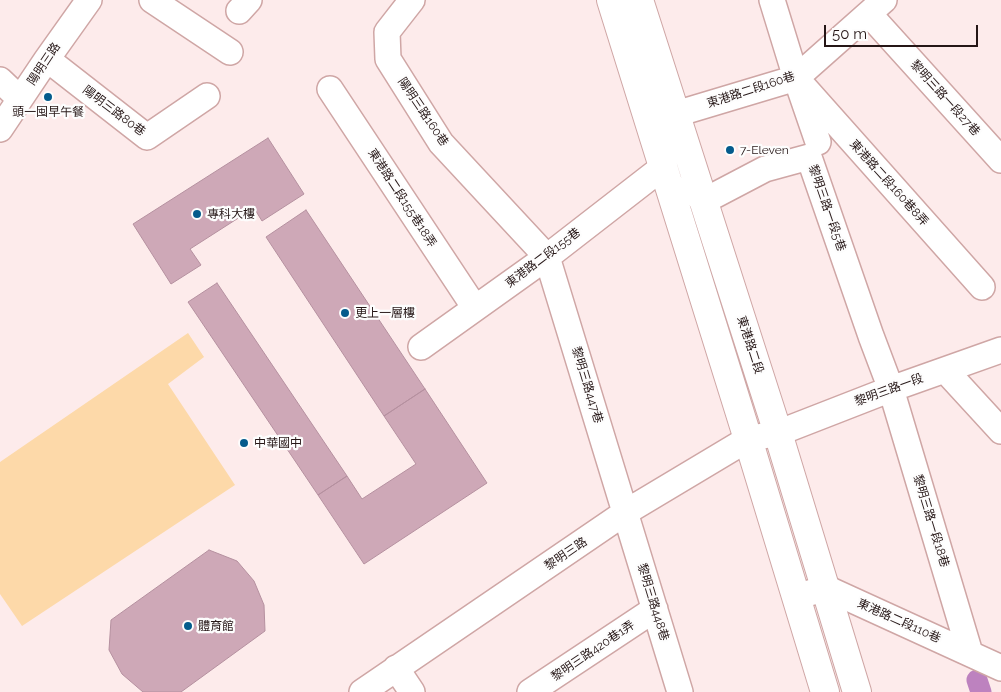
<!DOCTYPE html>
<meta charset="utf-8">
<style>
body{margin:0}
#map{position:relative;width:1001px;height:692px;overflow:hidden;background:#fdebeb;font-family:Raleway,sans-serif}
canvas{display:block}
.scale{position:absolute;left:824px;top:25px;width:154px;height:22px;box-sizing:border-box;border:2px solid #251616;border-top:0;padding-left:6px;font-size:15px;line-height:18px;white-space:nowrap;color:#251616;-webkit-text-stroke:4px #fdfdfd;paint-order:stroke}
</style>
<div id="map">
<canvas width="1001" height="692"></canvas>
<div class="scale">50 m</div>
</div>
<script>
const c = document.querySelector('canvas').getContext('2d');
c.lineJoin = 'round';
function fill(path, color) { c.fillStyle = color; c.fill(path, 'evenodd'); }
const poly = rows => new Path2D(rows.map(r => 'M' + r).join(''));
function trace(path, color, width, dash) { c.strokeStyle = color; c.lineWidth = width; c.lineCap = dash ? 'butt' : 'round'; c.setLineDash(dash || []); c.stroke(path); }
function drawText(font, color, halo, rows, align = 'center') {
  c.font = font + ' Raleway,"Noto Sans TC",sans-serif'; c.lineWidth = 4.5; c.setLineDash([]); c.textBaseline = 'middle'; c.strokeStyle = halo; c.fillStyle = color; for (const [text, x, y, turn = 0] of rows) {
    c.save(); c.translate(x, y); c.rotate((+turn || 0) * Math.PI / 180); c.textAlign = isNaN(turn) ? turn : align; if (halo) c.strokeText(text, 0, 0); c.fillText(text, 0, 0); c.restore();
  }
}
const green = poly([
 [188,333,204,357,168,384,235,485,22,626,0,594,0,462]
]);
const canal = poly([
 [977,680,981,692]
]);
const building = poly([
 [268,138,304,194,262,221,254,208,190,249,201,265,171,284,133,224,268,138],
 [306,210,425,389,384,416,266,237,306,210],
 [217,283,347,476,318,495,188,302,217,283],
 [425,389,487,483,364,564,318,495,347,476,362,499,416,464,384,416,425,389],
 [209,550,237,561,254,581,264,605,265,631,181,692,143,692,122,674,109,650,111,620,209,550]
]);
const minor = poly([
 [152,0,230,52],
 [412,0,387,32,388,59,441,143,547,257,680,692],
 [772,0,796,78,818,142],
 [239,11,249,0],
 [869,14,1001,160],
 [47,59,147,137,207,96],
 [796,78,982,287],
 [0,80,20,99],
 [330,89,475,308],
 [0,129,47,59,89,0],
 [663,167,676,114,796,78,884,0],
 [688,188,704,201,765,169,809,157,871,336,891,389,970,653],
 [421,347,547,257,663,167],
 [945,370,1001,431],
 [796,597,826,588,1001,668],
 [396,668,412,692],
 [362,692,626,512,748,439,778,433,891,389,1001,350],
 [530,692,655,609]
]);
const major = poly([
 [611,0,748,439,825,692],
 [639,0,778,433,857,692]
]);
const markers = [
 [48,97,5,"#045b8c"],
 [730,150,5,"#045b8c"],
 [197,214,5,"#045b8c"],
 [345,313,5,"#045b8c"],
 [244,443,5,"#045b8c"],
 [188,626,5,"#045b8c"]
];
const streetNames = [
 ["陽明三路",44,64,-56],
 ["東港路二段160巷",751,90,-18],
 ["黎明三路一段27巷",945,98,48],
 ["陽明三路80巷",114,111,37],
 ["陽明三路160巷",423,112,56],
 ["東港路二段160巷8弄",889,183,48],
 ["東港路二段155巷18弄",402,198,57],
 ["黎明三路一段5巷",827,208,71],
 ["東港路二段155巷",543,258,-37],
 ["東港路二段",750,345,72],
 ["黎明三路447巷",587,385,73],
 ["黎明三路一段",889,390,-20],
 ["黎明三路一段18巷",931,521,73],
 ["黎明三路",566,554,-34],
 ["黎明三路448巷",653,602,73],
 ["東港路二段110巷",899,621,24],
 ["黎明三路420巷1弄",593,651,-34]
];
const poiNames = [
 ["頭一囤早午餐",48,112,"center"],
 ["7-Eleven",740,150],
 ["專科大樓",207,214],
 ["更上一層樓",355,313],
 ["中華國中",254,443],
 ["體育館",198,626]
];
fill(green, '#fdd9a9');
trace(canal, '#bd82bf', 21);
fill(building, '#cea8b7');
trace(building, '#b5909f', 1);
trace(minor, '#cfa6a5', 28);
trace(major, '#cfa6a5', 30);
trace(minor, '#fff', 25);
trace(major, '#fff', 28);
for (const [x, y, r, color] of markers) { const dot = new Path2D(); dot.arc(x, y, r, 0, 2 * Math.PI); c.fillStyle = color; c.fill(dot); trace(dot, '#fdfdfd', 2); }
drawText('12px', '#251616', '#fdfdfd', streetNames);
drawText('12px', '#251616', '#fdfdfd', poiNames, 'left');
</script>
